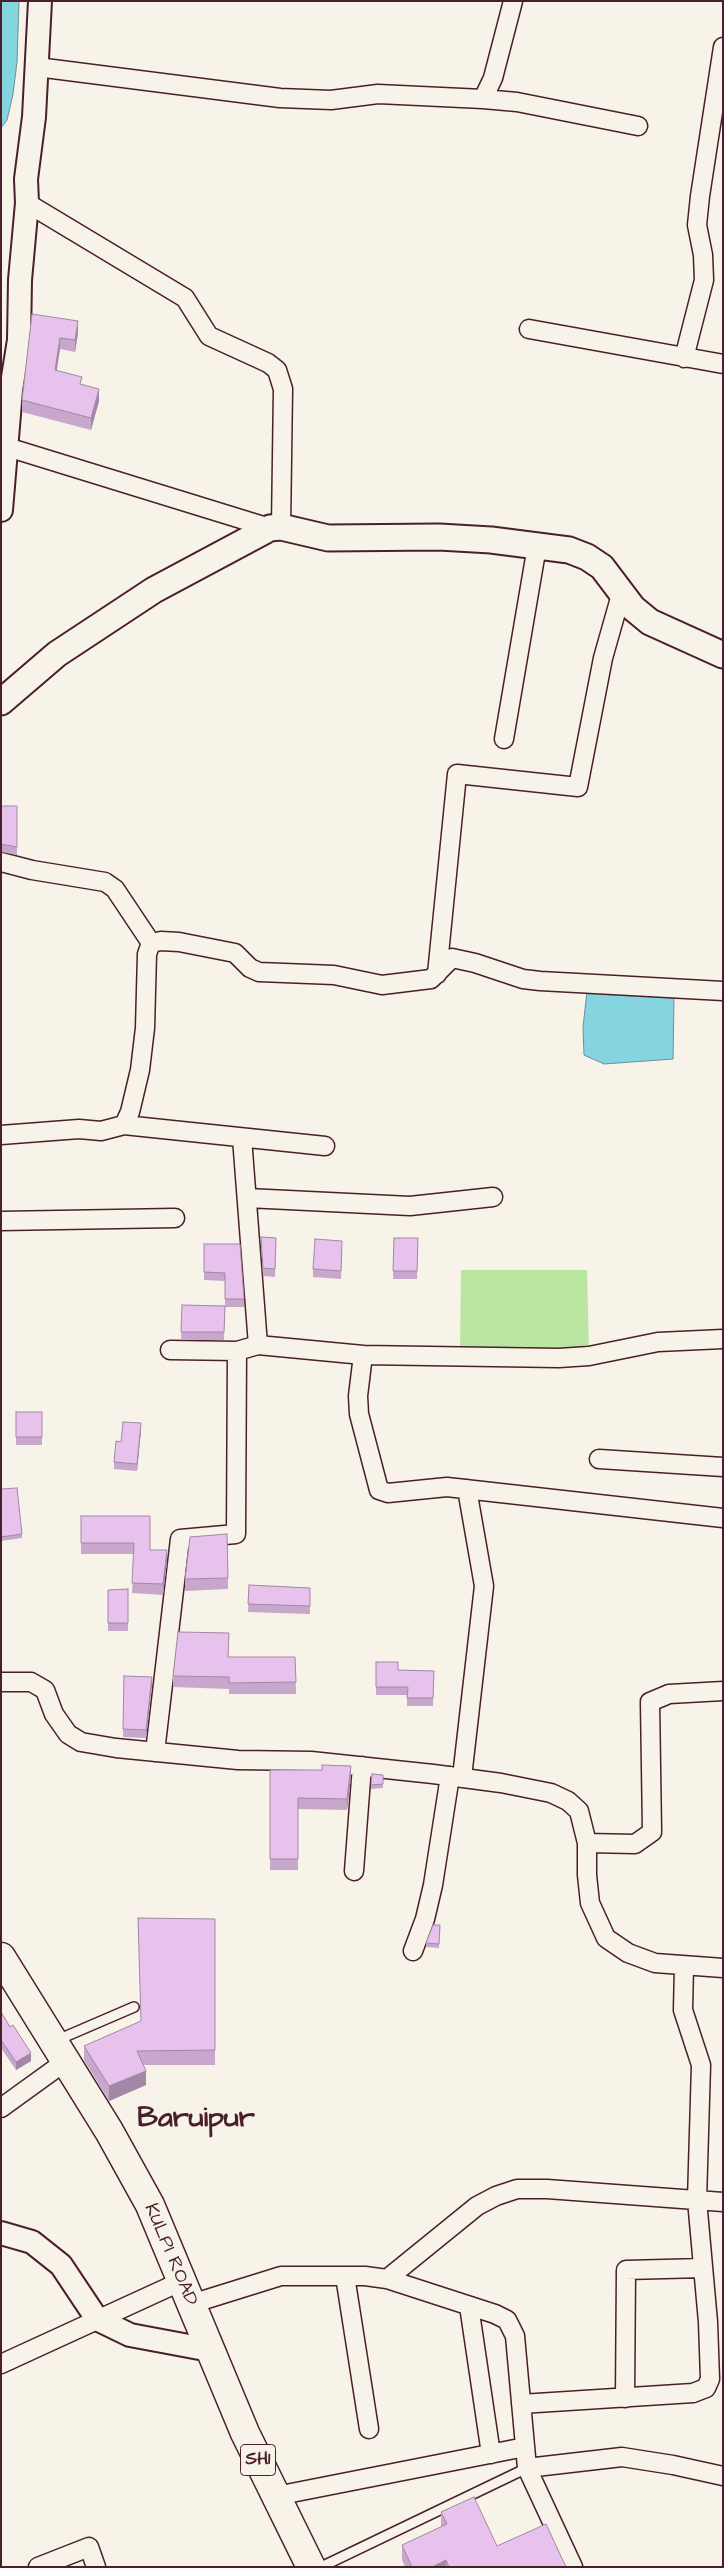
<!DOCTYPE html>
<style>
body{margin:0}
#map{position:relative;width:724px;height:2568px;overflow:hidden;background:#f7f3e8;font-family:"Architects Daughter",sans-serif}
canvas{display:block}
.frame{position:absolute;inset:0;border:2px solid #4a1f2b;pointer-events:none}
</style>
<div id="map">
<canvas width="724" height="2568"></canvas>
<div class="frame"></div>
</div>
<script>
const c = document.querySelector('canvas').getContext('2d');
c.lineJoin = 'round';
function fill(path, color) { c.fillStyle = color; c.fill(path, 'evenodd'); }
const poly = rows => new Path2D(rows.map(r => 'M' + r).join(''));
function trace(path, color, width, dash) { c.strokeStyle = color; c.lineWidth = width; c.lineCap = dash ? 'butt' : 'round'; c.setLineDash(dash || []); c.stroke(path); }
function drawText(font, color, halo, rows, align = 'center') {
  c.font = font + ' "Architects Daughter",sans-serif'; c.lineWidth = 5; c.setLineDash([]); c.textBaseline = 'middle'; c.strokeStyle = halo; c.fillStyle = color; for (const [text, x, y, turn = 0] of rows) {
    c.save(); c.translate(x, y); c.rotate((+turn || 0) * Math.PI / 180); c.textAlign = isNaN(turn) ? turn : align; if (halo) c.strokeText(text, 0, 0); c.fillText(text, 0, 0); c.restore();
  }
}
const green = poly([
 [461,1270,587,1270,589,1350,460,1350]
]);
const water = poly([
 [1,1,19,1,17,62,13,94,7,120,1,128,1,1],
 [587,992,674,998,673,1059,604,1064,584,1055,583,1027,587,992]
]);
const service = poly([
 [55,2041,134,2007],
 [321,2567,527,2468]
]);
const minor = poly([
 [37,67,280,98,331,100,378,94,483,99,517,102,638,126],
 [483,99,493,78,513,1],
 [27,203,185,298,209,336,268,363,277,370,283,389,281,527],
 [529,329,723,364],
 [684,358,704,280,703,255,697,225,700,196,723,47],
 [7,447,270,528],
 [504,739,537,546],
 [1,862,32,870,105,882,115,889,151,943],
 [437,974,457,774,578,787,603,658,622,591],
 [124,1125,325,1146],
 [1,1135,79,1129,101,1131,124,1125,130,1112,140,1070,145,1028,147,954,151,943,161,941,179,942,235,953,250,968,259,972,334,975,382,985,431,979,452,958,475,963,523,979,540,981,723,991],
 [242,1138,258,1345],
 [247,1198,410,1206,493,1197],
 [1,1221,175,1218],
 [170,1350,237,1351,258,1345,363,1355,559,1358,589,1356,658,1342,723,1339],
 [363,1355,358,1396,359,1414,379,1490,388,1493,447,1487,723,1518],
 [599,1459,723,1467],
 [1,1682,31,1682,45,1690,54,1714,68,1734,81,1742,116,1748,238,1760,311,1761,433,1774,501,1783,551,1793,568,1801,579,1811,587,1843,587,1875,590,1903,606,1938,628,1953,655,1963,723,1968],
 [155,1752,180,1539,236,1534,237,1351],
 [462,1777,484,1586,467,1489],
 [587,1843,635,1844,652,1832,650,1702,669,1694,723,1691],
 [354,1871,362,1766],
 [413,1951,425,1919,433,1885,450,1776],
 [1,2108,66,2061],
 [345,2276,369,2429],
 [387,2279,477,2206,496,2196,517,2189,547,2189,723,2202],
 [191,2304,281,2276,365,2276,387,2279,495,2314,507,2320,515,2336,527,2468,573,2567],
 [469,2306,491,2454],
 [1,2364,182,2281],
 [625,2398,626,2270,703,2268],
 [521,2404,693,2393,706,2388,710,2379,708,2322,697,2200,701,2065,683,2010,684,1966],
 [527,2468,622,2457,673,2465,723,2476],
 [276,2496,525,2447],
 [38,2567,89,2547,96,2567]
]);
const tertiary = poly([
 [1,510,11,390,19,340,20,280,27,203,26,179,34,117,40,1],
 [1,2233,32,2242,61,2265,97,2319,130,2335,210,2350]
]);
const secondary = poly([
 [1,702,57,654,154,590,270,528,281,527,328,538,439,537,491,540,569,550,587,557,602,567,633,608,650,622,723,655]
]);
const primary = poly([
 [1,1957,109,2131,150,2205,245,2433,311,2567]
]);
const wall = poly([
 [32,314,78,333,75,352,60,349,56,371,82,385,99,401,91,430,22,412,22,400],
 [1,806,17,806,17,855,1,852],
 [261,1237,276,1238,275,1277,263,1276],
 [394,1238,418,1238,417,1279,393,1279],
 [204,1244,244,1299,244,1307,225,1307,224,1340,181,1340,182,1305,225,1306,225,1281,204,1280],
 [342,1249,341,1279,313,1277,313,1269],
 [16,1412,42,1412,42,1445,16,1445],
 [141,1430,137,1471,114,1469,114,1462,121,1442],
 [1,1489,22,1534,22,1538,1,1541],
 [81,1516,150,1550,167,1561,163,1595,132,1593,134,1554,81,1554],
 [228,1578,228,1589,185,1591,185,1579],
 [249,1585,310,1588,310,1614,248,1612],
 [128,1589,128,1631,108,1631,108,1590],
 [229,1657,295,1657,296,1694,229,1694,229,1689,173,1687,173,1676],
 [376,1662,398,1670,434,1671,433,1706,407,1706,407,1695,376,1695],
 [124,1676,152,1685,146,1738,123,1737],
 [270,1770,351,1777,347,1810,298,1809,298,1870,270,1870],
 [372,1774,383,1775,383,1788,371,1789],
 [138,1918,215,1919,215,2065,143,2065,146,2085,109,2101,84,2060,84,2046,141,2021],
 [440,1925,439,1948,426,1947,426,1943],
 [1,2012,31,2061,16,2070,1,2048],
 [441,2512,497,2546,566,2567,405,2567,402,2560,402,2545,441,2527]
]);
const shadedWall = poly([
 [78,321,78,333,75,352,75,340],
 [60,338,60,349,55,382,55,370],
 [99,389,99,401,91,430,91,418],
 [141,1423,141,1430,137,1471,137,1464],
 [167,1550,167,1561,163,1595,163,1584],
 [152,1677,152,1685,146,1738,146,1730],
 [351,1766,351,1777,347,1810,347,1799],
 [31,2053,31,2061,16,2070,16,2062],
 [146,2071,146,2085,109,2101,109,2086],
 [446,2560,446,2567,432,2567]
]);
const building = poly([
 [32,314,78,321,75,340,60,338,55,370,82,377,80,384,99,389,91,418,22,400,32,314],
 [1,806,17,806,17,847,1,844,1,806],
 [261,1237,276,1238,275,1269,263,1268,261,1237],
 [394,1238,418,1238,417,1271,393,1271,394,1238],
 [315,1239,342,1241,341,1271,313,1269,315,1239],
 [204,1244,240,1244,244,1299,225,1299,225,1273,204,1272,204,1244],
 [182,1305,225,1306,224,1332,181,1332,182,1305],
 [16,1412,42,1412,42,1437,16,1437,16,1412],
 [123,1422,141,1423,137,1464,114,1462,116,1441,121,1442,123,1422],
 [17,1488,22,1534,1,1537,1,1489,17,1488],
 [81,1516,150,1516,150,1550,167,1550,163,1584,132,1583,134,1543,81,1543,81,1516],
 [227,1534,228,1578,185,1579,190,1537,227,1534],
 [249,1585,310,1588,310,1606,248,1604,249,1585],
 [128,1589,128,1623,108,1623,108,1590,128,1589],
 [178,1632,229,1633,228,1657,295,1657,296,1682,229,1683,229,1677,173,1676,178,1632],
 [376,1662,398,1662,398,1670,434,1671,433,1698,407,1698,408,1687,376,1687,376,1662],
 [124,1676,152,1677,146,1730,123,1729,124,1676],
 [322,1765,351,1766,347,1799,298,1798,298,1859,270,1859,270,1770,322,1770,322,1765],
 [372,1774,383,1775,383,1784,371,1785,372,1774],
 [138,1918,215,1919,215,2050,137,2051,146,2071,109,2086,84,2046,141,2021,138,1918],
 [433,1925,440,1925,439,1944,426,1943,433,1925],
 [1,2012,10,2027,13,2025,31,2053,16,2062,1,2040,1,2012],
 [474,2497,497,2546,546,2524,566,2567,449,2567,446,2560,432,2567,412,2567,402,2545,447,2524,441,2512,474,2497]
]);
const shields = [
 [258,2460,35]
];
const shieldNames = [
 ["SH1",258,2460]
];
const streetNames = [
 ["KULPI ROAD",170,2255,67]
];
const townNames = [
 ["Baruipur",196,2120]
];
fill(green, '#bbe6a2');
fill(water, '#85d5e0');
trace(water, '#6d8c98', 1);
trace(service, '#4a1f2b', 12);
trace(minor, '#4a1f2b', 21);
trace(tertiary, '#4a1f2b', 26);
trace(secondary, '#4a1f2b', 29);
trace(primary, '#4a1f2b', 31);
trace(service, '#f7f3e8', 9);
trace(minor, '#f7f3e8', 18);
trace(tertiary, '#f7f3e8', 22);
trace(secondary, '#f7f3e8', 25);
trace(primary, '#f7f3e8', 28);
fill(wall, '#c7a7cb');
fill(shadedWall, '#a288a5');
fill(building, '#e7c2ec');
trace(building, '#a288a5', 1);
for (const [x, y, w] of shields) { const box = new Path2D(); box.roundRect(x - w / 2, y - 15.5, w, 31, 4); c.fillStyle = '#f7f3e8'; c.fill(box); trace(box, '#4a1f2b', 1); }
drawText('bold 18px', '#4a1f2b', null, shieldNames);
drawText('19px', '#4a1f2b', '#f7f3e8', streetNames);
drawText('bold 29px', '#4a1f2b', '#f7f3e8', townNames);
</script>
